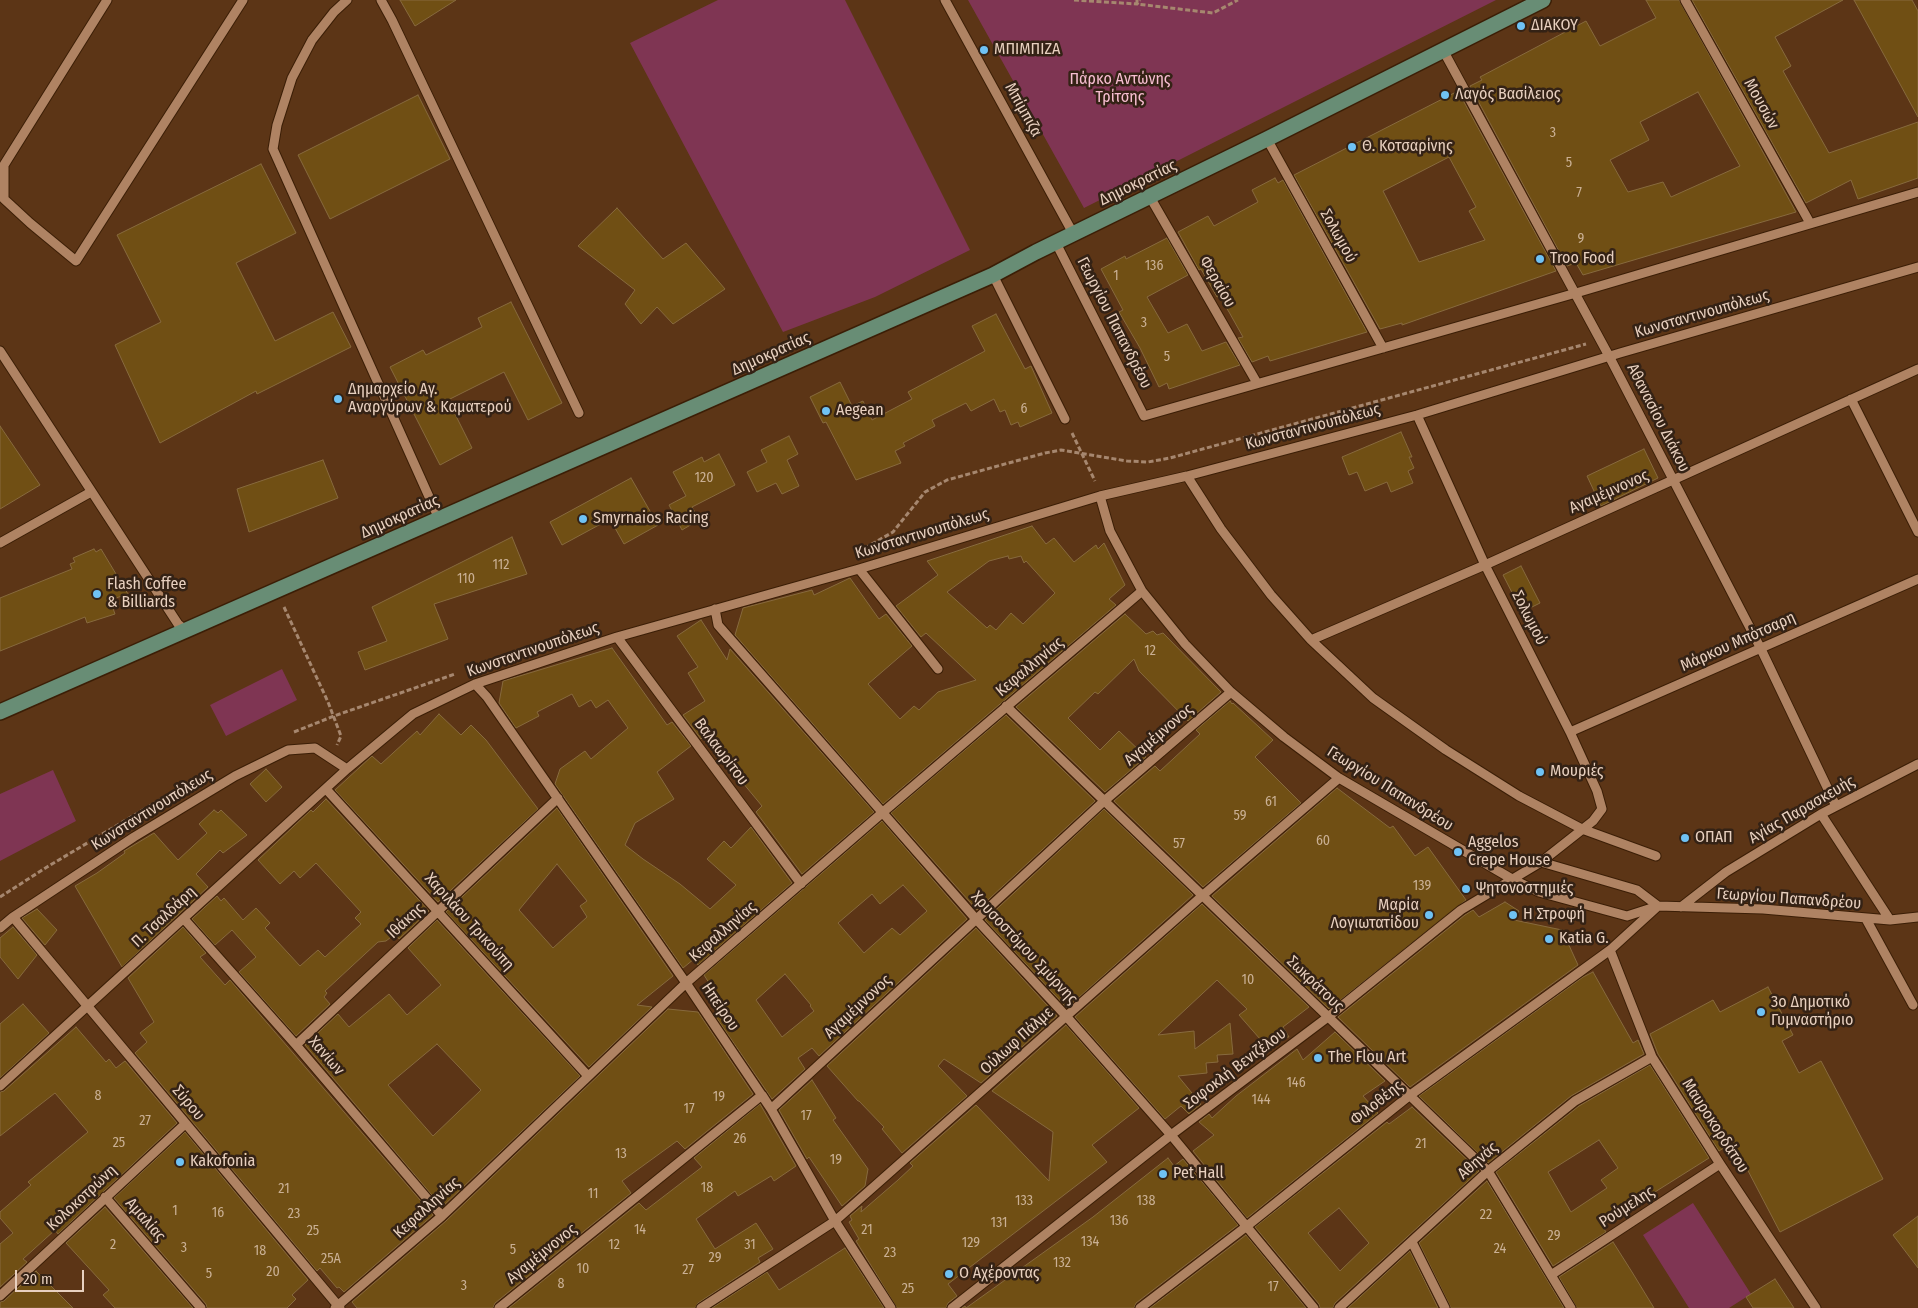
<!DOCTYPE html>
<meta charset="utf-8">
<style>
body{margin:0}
#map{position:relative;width:1918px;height:1308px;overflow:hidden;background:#5c3516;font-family:"Fira Sans Condensed",sans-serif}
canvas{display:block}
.scale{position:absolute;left:15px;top:1270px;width:69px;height:22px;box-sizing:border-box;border:2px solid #e8d0bf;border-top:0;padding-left:6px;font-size:15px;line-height:18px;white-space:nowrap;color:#e8d0bf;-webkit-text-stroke:4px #342215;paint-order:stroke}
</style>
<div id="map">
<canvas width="1918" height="1308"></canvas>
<div class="scale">20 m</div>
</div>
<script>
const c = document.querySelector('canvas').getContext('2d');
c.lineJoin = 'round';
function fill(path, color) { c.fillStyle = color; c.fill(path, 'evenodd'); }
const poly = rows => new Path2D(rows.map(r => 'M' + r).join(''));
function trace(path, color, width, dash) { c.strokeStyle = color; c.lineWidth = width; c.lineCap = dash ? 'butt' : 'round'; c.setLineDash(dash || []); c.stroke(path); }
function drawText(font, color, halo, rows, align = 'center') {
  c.font = font + ' "Fira Sans Condensed",sans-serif'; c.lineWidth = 5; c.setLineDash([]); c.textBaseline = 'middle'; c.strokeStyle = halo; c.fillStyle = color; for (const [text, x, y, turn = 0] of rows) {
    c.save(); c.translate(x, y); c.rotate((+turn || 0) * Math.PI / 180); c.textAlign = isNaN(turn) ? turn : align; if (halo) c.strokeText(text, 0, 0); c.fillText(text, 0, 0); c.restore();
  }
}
const green = poly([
 [718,0,845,0,970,250,875,297,783,332,630,43],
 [968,0,1496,0,1084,208],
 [282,669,297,700,226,736,210,705],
 [53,770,76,821,0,861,0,794],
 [1693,1203,1751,1294,1729,1308,1689,1308,1643,1235]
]);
const building = poly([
 [400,0,456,0,415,26,400,0],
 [1646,0,1679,0,1796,212,1583,275,1576,263,1567,266,1470,86,1482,80,1480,77,1586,21,1600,46,1656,18,1646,0],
 [1698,92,1740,166,1671,197,1663,182,1628,192,1610,160,1649,140,1640,122,1698,92],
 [1692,0,1843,0,1775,37,1791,66,1783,71,1829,153,1918,122,1918,178,1858,199,1851,180,1806,203,1692,0],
 [1854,0,1912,0,1918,11,1918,117,1854,0],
 [1458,91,1556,271,1402,325,1402,323,1380,329,1294,175,1458,91],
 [1449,157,1476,207,1469,211,1485,240,1419,262,1383,191,1449,157],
 [418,95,450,159,330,219,298,155,418,95],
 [261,164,296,233,236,263,275,341,333,312,351,347,257,394,256,391,160,443,115,345,161,322,117,235,261,164],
 [1275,178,1278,183,1283,180,1367,332,1270,361,1268,356,1252,362,1238,338,1243,337,1229,312,1219,296,1217,297,1201,269,1199,270,1178,232,1208,216,1214,226,1258,202,1252,190,1275,178],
 [617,208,663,259,686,243,725,289,673,324,657,307,641,324,625,304,635,290,578,246,617,208],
 [1167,238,1188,275,1147,297,1168,333,1187,324,1202,351,1226,342,1240,365,1169,389,1167,383,1159,387,1140,348,1119,312,1123,310,1101,269,1125,256,1126,259,1167,238],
 [511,302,562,403,528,420,504,372,448,400,472,448,440,465,390,367,423,350,426,355,482,327,478,318,511,302],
 [996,314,1025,369,1031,366,1052,413,1020,427,1018,422,1011,425,1005,410,1000,412,994,399,971,411,966,403,932,420,935,426,903,443,905,446,895,451,901,463,856,480,826,422,823,423,810,397,840,382,852,406,863,401,872,420,912,399,908,392,985,351,972,326,996,314],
 [0,426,40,485,0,509,0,426],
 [1401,432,1412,457,1409,457,1414,468,1408,471,1413,483,1391,492,1387,482,1365,491,1357,472,1349,475,1342,457,1401,432],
 [789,436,798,454,787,460,799,486,782,494,776,483,757,492,747,472,767,462,761,450,789,436],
 [1644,449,1658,478,1601,506,1587,476,1644,449],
 [719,454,735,485,692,507,699,520,682,530,669,505,686,496,673,472,702,457,704,462,719,454],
 [323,460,338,498,249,532,237,489,323,460],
 [631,478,658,525,624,544,610,519,562,545,550,522,631,478],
 [1032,526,1046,544,1054,538,1074,562,1096,545,1098,549,1104,543,1125,585,1109,599,1116,605,883,804,735,635,743,608,812,590,814,595,850,578,879,619,886,614,912,646,868,684,900,719,914,706,919,710,938,692,976,680,926,633,921,637,896,606,938,575,927,561,1032,526],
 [1008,556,1009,559,1021,556,1024,563,1026,561,1055,593,1023,624,1011,613,996,630,990,625,987,628,947,592,989,561,1008,556],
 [512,537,527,574,434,604,448,639,365,670,358,652,387,641,372,607,512,537],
 [94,549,96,552,101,549,128,594,110,600,115,614,87,623,85,617,0,651,0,598,72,569,70,564,75,562,73,558,94,549],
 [1521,566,1540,603,1522,612,1503,575,1521,566],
 [1125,614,1146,634,1153,631,1157,635,1163,633,1221,692,1188,721,1139,671,1134,659,1098,694,1095,692,1068,718,1100,750,1119,731,1146,757,1105,792,1016,707,1125,614],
 [701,620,727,660,730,649,874,812,802,874,756,812,762,806,704,736,701,739,683,715,705,701,688,673,698,667,677,636,701,620],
 [612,648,667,725,672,722,691,746,657,772,674,799,635,823,625,845,643,859,680,884,710,909,736,885,707,859,724,841,731,848,751,827,792,883,698,965,694,959,683,968,555,784,560,769,585,751,591,759,628,728,608,700,596,708,591,700,579,707,572,694,537,712,539,716,516,728,499,703,503,681,612,648],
 [1230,701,1232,704,1233,703,1273,740,1255,757,1301,803,1203,887,1114,801,1155,766,1160,771,1200,734,1196,730,1230,701],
 [439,714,461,735,471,725,486,740,538,809,438,902,335,790,372,756,381,764,417,731,420,735,439,714],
 [1006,715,1095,801,977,910,891,813,1006,715],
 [266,769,282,787,266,802,250,784,266,769],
 [1337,788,1390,828,1393,826,1415,856,1428,847,1466,900,1329,1009,1212,896,1337,788],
 [326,799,429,911,399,939,395,934,386,941,378,942,325,991,327,993,324,997,330,1004,296,1036,239,972,256,957,232,930,215,945,192,919,217,896,221,901,224,898,243,920,256,908,270,923,265,928,300,966,318,950,325,957,361,924,355,918,361,912,316,863,300,878,294,871,280,884,258,860,311,810,313,812,326,799],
 [557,808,673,976,637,1005,652,1007,589,1067,446,912,557,808],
 [557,864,587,901,580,906,587,917,553,948,519,910,557,864],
 [1104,809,1193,895,1067,1008,985,920,1104,809],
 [214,810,218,813,221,810,247,835,223,853,220,850,196,874,208,887,122,967,75,886,97,873,125,853,124,851,154,833,178,860,207,833,199,824,214,810],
 [882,821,967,919,819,1056,812,1048,798,1058,805,1069,772,1099,714,1014,730,1016,704,975,882,821],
 [903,885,927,911,900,935,892,928,864,953,838,923,872,894,880,904,903,885],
 [785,974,811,1005,810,1006,814,1011,782,1037,756,1000,785,974],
 [1505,902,1519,911,1514,920,1562,930,1578,965,1410,1087,1338,1017,1465,915,1473,910,1479,917,1505,902],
 [1202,904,1309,1007,1283,1027,1289,1037,1260,1039,1239,1015,1247,1009,1217,980,1158,1035,1194,1031,1195,1049,1230,1023,1233,1054,1217,1055,1218,1062,1206,1063,1207,1073,1178,1076,1201,1104,1189,1114,1181,1106,1165,1119,1075,1017,1202,904],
 [37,909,57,930,45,945,22,918,37,909],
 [437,920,580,1076,442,1207,305,1045,338,1014,349,1027,389,994,407,1015,441,985,408,948,437,920],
 [437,1044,481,1090,433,1136,388,1085,437,1044],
 [13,927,37,955,18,979,0,957,0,938,13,927],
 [183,927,206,953,200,957,225,985,230,980,433,1215,344,1292,339,1287,337,1288,320,1268,317,1271,135,1053,147,1042,140,1033,154,1022,128,978,183,927],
 [976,928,1057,1016,981,1083,944,1059,938,1066,967,1096,902,1153,882,1129,884,1127,859,1101,858,1101,827,1066,976,928],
 [1593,972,1633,1043,1638,1040,1644,1054,1571,1096,1488,1163,1419,1096,1583,977,1593,972],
 [1768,987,1793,1035,1782,1041,1799,1073,1821,1061,1883,1179,1780,1232,1733,1142,1719,1151,1658,1054,1650,1034,1713,1000,1720,1012,1768,987],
 [23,1004,49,1033,0,1078,0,1024,23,1004],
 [668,1009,698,1012,753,1094,685,1149,677,1141,622,1181,631,1193,495,1303,493,1308,357,1308,352,1302,446,1221,668,1009],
 [1066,1025,1139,1108,1092,1145,1107,1162,948,1284,957,1296,948,1303,946,1308,897,1308,856,1241,859,1239,849,1222,852,1220,850,1216,862,1206,861,1212,898,1180,913,1166,910,1163,976,1105,1049,1181,1053,1132,992,1091,1066,1025],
 [76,1027,106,1062,109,1059,116,1068,125,1061,177,1123,58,1234,55,1230,23,1259,27,1262,0,1287,0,1244,13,1233,0,1218,0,1212,31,1185,28,1182,88,1132,55,1093,0,1136,0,1092,4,1091,76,1027],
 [1335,1032,1385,1081,1363,1096,1378,1113,1247,1218,1193,1151,1214,1135,1199,1122,1209,1114,1212,1118,1236,1096,1297,1049,1303,1060,1335,1032],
 [1650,1065,1709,1158,1604,1224,1606,1227,1604,1229,1606,1232,1553,1266,1496,1172,1579,1106,1650,1065],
 [1599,1140,1618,1168,1601,1180,1607,1188,1571,1212,1548,1172,1599,1140],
 [812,1080,836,1118,833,1120,868,1169,865,1186,842,1206,809,1157,807,1159,779,1110,812,1080],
 [760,1104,796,1166,774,1181,771,1176,738,1196,735,1191,696,1219,715,1249,756,1223,773,1249,758,1258,760,1262,698,1303,695,1308,509,1308,639,1203,646,1210,702,1167,694,1158,760,1104],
 [1412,1107,1479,1171,1335,1303,1333,1308,1320,1308,1319,1304,1255,1227,1387,1122,1389,1124,1412,1107],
 [1339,1208,1369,1243,1340,1271,1308,1233,1339,1208],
 [185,1132,308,1280,292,1295,296,1299,287,1308,207,1308,206,1304,114,1198,185,1132],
 [1168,1158,1174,1166,1183,1159,1238,1225,1136,1303,1134,1308,962,1308,965,1306,966,1308,1093,1217,1168,1158],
 [1487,1181,1546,1278,1564,1308,1451,1308,1419,1243,1487,1181],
 [105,1207,193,1308,115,1308,103,1295,109,1290,66,1243,105,1207],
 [1918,1216,1918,1268,1893,1235,1918,1216],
 [1246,1235,1306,1308,1150,1308,1246,1235],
 [1613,1242,1632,1272,1654,1308,1577,1308,1559,1277,1613,1242],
 [845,1248,884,1308,712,1308,767,1272,779,1290,845,1248],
 [1410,1251,1438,1308,1348,1308,1410,1251],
 [36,1271,73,1308,0,1308,0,1302,4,1301,36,1271],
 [1775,1279,1794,1308,1753,1308,1746,1297,1775,1279]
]);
const path = poly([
 [1074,0,1137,4,1140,0],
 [1137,0,1137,4,1213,13,1238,0],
 [1072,433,1095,481],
 [865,548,893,532,925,492,947,480,1045,453,1061,450,1127,461,1148,462,1170,458,1586,344],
 [284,607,328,702,341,736,337,745],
 [294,732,334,716,455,674],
 [0,897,47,867,200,776]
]);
const minor = poly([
 [107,0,4,165,4,199,30,223,76,261,243,0],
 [347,0,334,12,312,40,292,78,277,125,273,149,439,519],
 [381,0,392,20,579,413],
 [945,0,1074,235],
 [1685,0,1810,223],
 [1443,50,1609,356,1761,649,1836,806],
 [1267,139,1383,348],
 [1150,197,1257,383],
 [1056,243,1144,416,1576,293,1918,192],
 [993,275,1065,419],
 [0,351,178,624,185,630],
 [1851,399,1918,532],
 [1187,476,1221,529,1271,595,1311,640,1373,698,1446,750,1519,796,1582,829,1656,856],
 [1100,496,1110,531,1142,591,1185,644,1231,692,1284,737,1339,778,1512,879,1539,892,1627,916,1658,906,1763,909,1890,920,1918,917],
 [0,543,91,492],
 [859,569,938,669],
 [715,609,718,625,975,918,1066,1016,1171,1135,1314,1308],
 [617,637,801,884],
 [1311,640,1485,565,1918,369],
 [475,684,487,697,686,983,771,1109,835,1221,891,1308],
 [1006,706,1488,1171,1571,1308],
 [1570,732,1918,579],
 [326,789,588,1076],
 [1821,814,1890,920],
 [1541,862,1637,890,1658,906],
 [1681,907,1726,872,1821,814,1918,764],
 [13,917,340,1308],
 [184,919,296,1045,442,1216],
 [1866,919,1913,1005],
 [0,928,13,917,134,837,235,776,288,750,315,748,347,769],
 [1610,950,1652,1057,1720,1164,1816,1308],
 [296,1045,558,798],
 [0,1086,347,769,413,714,475,684,617,637,859,569,1100,496,1187,476,1417,415,1620,353,1918,267],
 [105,1197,201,1308],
 [1412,1242,1445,1308],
 [1551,1275,1720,1164],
 [0,1296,185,1124],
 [335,1308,442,1216,686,983,882,813,1142,591],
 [499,1308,762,1095,771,1109,1103,802,1231,692],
 [701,1308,835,1221,1202,896,1339,778],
 [952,1308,1171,1135,1328,1017,1461,910,1541,862,1593,821,1602,809,1597,791,1570,732,1485,565,1417,415],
 [1140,1308,1247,1226,1409,1096,1610,950,1656,908],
 [1339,1308,1488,1171,1575,1101,1652,1057]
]);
const major = poly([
 [0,712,993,275,1036,252,1267,139,1543,0]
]);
const markers = [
 [1521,26,5,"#6fc2f4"],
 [984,50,5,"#6fc2f4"],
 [1445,95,5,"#6fc2f4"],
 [1352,147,5,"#6fc2f4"],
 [1540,259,5,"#6fc2f4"],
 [338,399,5,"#6fc2f4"],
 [826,411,5,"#6fc2f4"],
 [583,519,5,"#6fc2f4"],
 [97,594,5,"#6fc2f4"],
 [1540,772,5,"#6fc2f4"],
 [1685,838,5,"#6fc2f4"],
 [1458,852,5,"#6fc2f4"],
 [1466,889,5,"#6fc2f4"],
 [1429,915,5,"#6fc2f4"],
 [1513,915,5,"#6fc2f4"],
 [1549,939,5,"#6fc2f4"],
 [1761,1012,5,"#6fc2f4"],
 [1318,1058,5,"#6fc2f4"],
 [180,1162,5,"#6fc2f4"],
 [1163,1174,5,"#6fc2f4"],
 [949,1274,5,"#6fc2f4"]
];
const numberNames = [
 ["3",1553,133],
 ["5",1569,163],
 ["7",1579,193],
 ["9",1581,239],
 ["136",1154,266],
 ["1",1116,276],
 ["3",1144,323],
 ["5",1167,357],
 ["6",1024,409],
 ["120",704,478],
 ["112",501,565],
 ["110",466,579],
 ["12",1150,651],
 ["61",1271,802],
 ["59",1240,816],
 ["60",1323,841],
 ["57",1179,844],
 ["139",1422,886],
 ["10",1248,980],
 ["146",1296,1083],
 ["8",98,1096],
 ["19",719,1097],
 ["144",1261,1100],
 ["17",689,1109],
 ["17",806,1116],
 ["27",145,1121],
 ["26",740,1139],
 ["25",119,1143],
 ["21",1421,1144],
 ["13",621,1154],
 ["19",836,1160],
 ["18",707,1188],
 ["21",284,1189],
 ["11",593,1194],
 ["133",1024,1201],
 ["138",1146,1201],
 ["1",175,1211],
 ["16",218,1213],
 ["23",294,1214],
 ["22",1486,1215],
 ["136",1119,1221],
 ["131",999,1223],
 ["14",640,1230],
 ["21",867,1230],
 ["25",313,1231],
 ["29",1554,1236],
 ["134",1090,1242],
 ["129",971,1243],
 ["2",113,1245],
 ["12",614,1245],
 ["31",750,1245],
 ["3",184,1248],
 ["24",1500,1249],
 ["5",513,1250],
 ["18",260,1251],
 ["23",890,1253],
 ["29",715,1258],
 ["25Α",331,1259],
 ["132",1062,1263],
 ["10",583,1269],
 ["27",688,1270],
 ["20",273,1272],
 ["5",209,1274],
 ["8",561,1284],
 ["3",464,1286],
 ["17",1273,1287],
 ["25",908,1289]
];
const poiNames = [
 ["ΔΙΑΚΟΥ",1531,26],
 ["ΜΠΙΜΠΙΖΑ",994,50],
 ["Λαγός Βασίλειος",1455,95],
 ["Θ. Κοτσαρίνης",1362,147],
 ["Troo Food",1550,259],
 ["Δημαρχείο Αγ.",348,390],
 ["Αναργύρων & Καματερού",348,408],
 ["Aegean",836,411],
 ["Smyrnaios Racing",593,519],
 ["Flash Coffee",107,585],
 ["& Billiards",107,603],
 ["Μουριές",1550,772],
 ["ΟΠΑΠ",1695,838],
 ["Aggelos",1468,843],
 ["Crepe House",1468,861],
 ["Ψητονοστημιές",1476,889],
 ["Μαρία",1419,906,"right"],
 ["Λογιωτατίδου",1419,924,"right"],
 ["Η Στροφή",1523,915],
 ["Katia G.",1559,939],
 ["3ο Δημοτικό",1771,1003],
 ["Γυμναστήριο",1771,1021],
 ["The Flou Art",1328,1058],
 ["Kakofonia",190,1162],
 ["Pet Hall",1173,1174],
 ["Ο Αχέροντας",959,1274]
];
const parkNames = [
 ["Πάρκο Αντώνης",1120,80],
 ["Τρίτσης",1120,98]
];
const streetNames = [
 ["Μουσών",1761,104,61],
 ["Μπίμπιζα",1023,110,61],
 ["Δημοκρατίας",1138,183,-26],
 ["Σολωμού",1338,236,61],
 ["Φεραίου",1217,282,60],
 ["Κωνσταντινουπόλεως",1702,314,-16],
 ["Γεωργίου Παπανδρέου",1114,323,63],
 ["Δημοκρατίας",771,354,-24],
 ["Αθανασίου Διάκου",1658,418,63],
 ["Κωνσταντινουπόλεως",1313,427,-15],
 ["Αγαμέμνονος",1609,492,-24],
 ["Δημοκρατίας",400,517,-24],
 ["Κωνσταντινουπόλεως",922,534,-17],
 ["Σολωμού",1529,618,63],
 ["Μάρκου Μπότσαρη",1738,642,-24],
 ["Κωνσταντινουπόλεως",533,650,-19],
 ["Κεφαλληνίας",1030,667,-40],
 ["Αγαμέμνονος",1159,735,-41],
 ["Βαλαωρίτου",721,752,53],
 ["Γεωργίου Παπανδρέου",1390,789,32],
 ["Κωνσταντινουπόλεως",152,810,-32],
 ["Αγίας Παρασκευής",1802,810,-30],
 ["Γεωργίου Παπανδρέου",1789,899,4],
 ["Π. Τσαλδάρη",164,917,-43],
 ["Ιθάκης",406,921,-43],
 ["Χαριλάου Τρικούπη",469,922,48],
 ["Κεφαλληνίας",723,932,-41],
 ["Χρυσοστόμου Σμύρνης",1024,948,47],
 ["Σωκράτους",1315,984,44],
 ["Ηπείρου",720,1007,56],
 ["Αγαμέμνονος",858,1007,-43],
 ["Ούλωφ Πάλμε",1017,1041,-42],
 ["Χανίων",326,1056,49],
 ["Σοφοκλή Βενιζέλου",1235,1069,-37],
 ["Σύρου",188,1103,50],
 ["Φιλοθέης",1377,1103,-38],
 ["Μαυροκορδάτου",1715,1126,57],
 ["Αθηνάς",1478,1161,-41],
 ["Κολοκοτρώνη",82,1198,-43],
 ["Ρούμελης",1627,1207,-33],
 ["Κεφαλληνίας",427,1208,-42],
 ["Αμαλίας",145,1220,49],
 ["Αγαμέμνονος",542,1254,-39]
];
fill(green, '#7f3553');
fill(building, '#704f14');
trace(building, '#876a3e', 1);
trace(minor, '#3b1e06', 11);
trace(major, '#3b1e06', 18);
trace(path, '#a6876f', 3, [5, 2.5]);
trace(minor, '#af8363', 9);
trace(major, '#688d75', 15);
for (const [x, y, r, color] of markers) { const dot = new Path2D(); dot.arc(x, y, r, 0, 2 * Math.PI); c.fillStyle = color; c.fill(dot); trace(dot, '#342215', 2); }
drawText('14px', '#cab094', null, numberNames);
drawText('16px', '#e8d0bf', '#342215', poiNames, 'left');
drawText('16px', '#f7bed1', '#342215', parkNames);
drawText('16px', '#e8d0bf', '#342215', streetNames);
</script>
